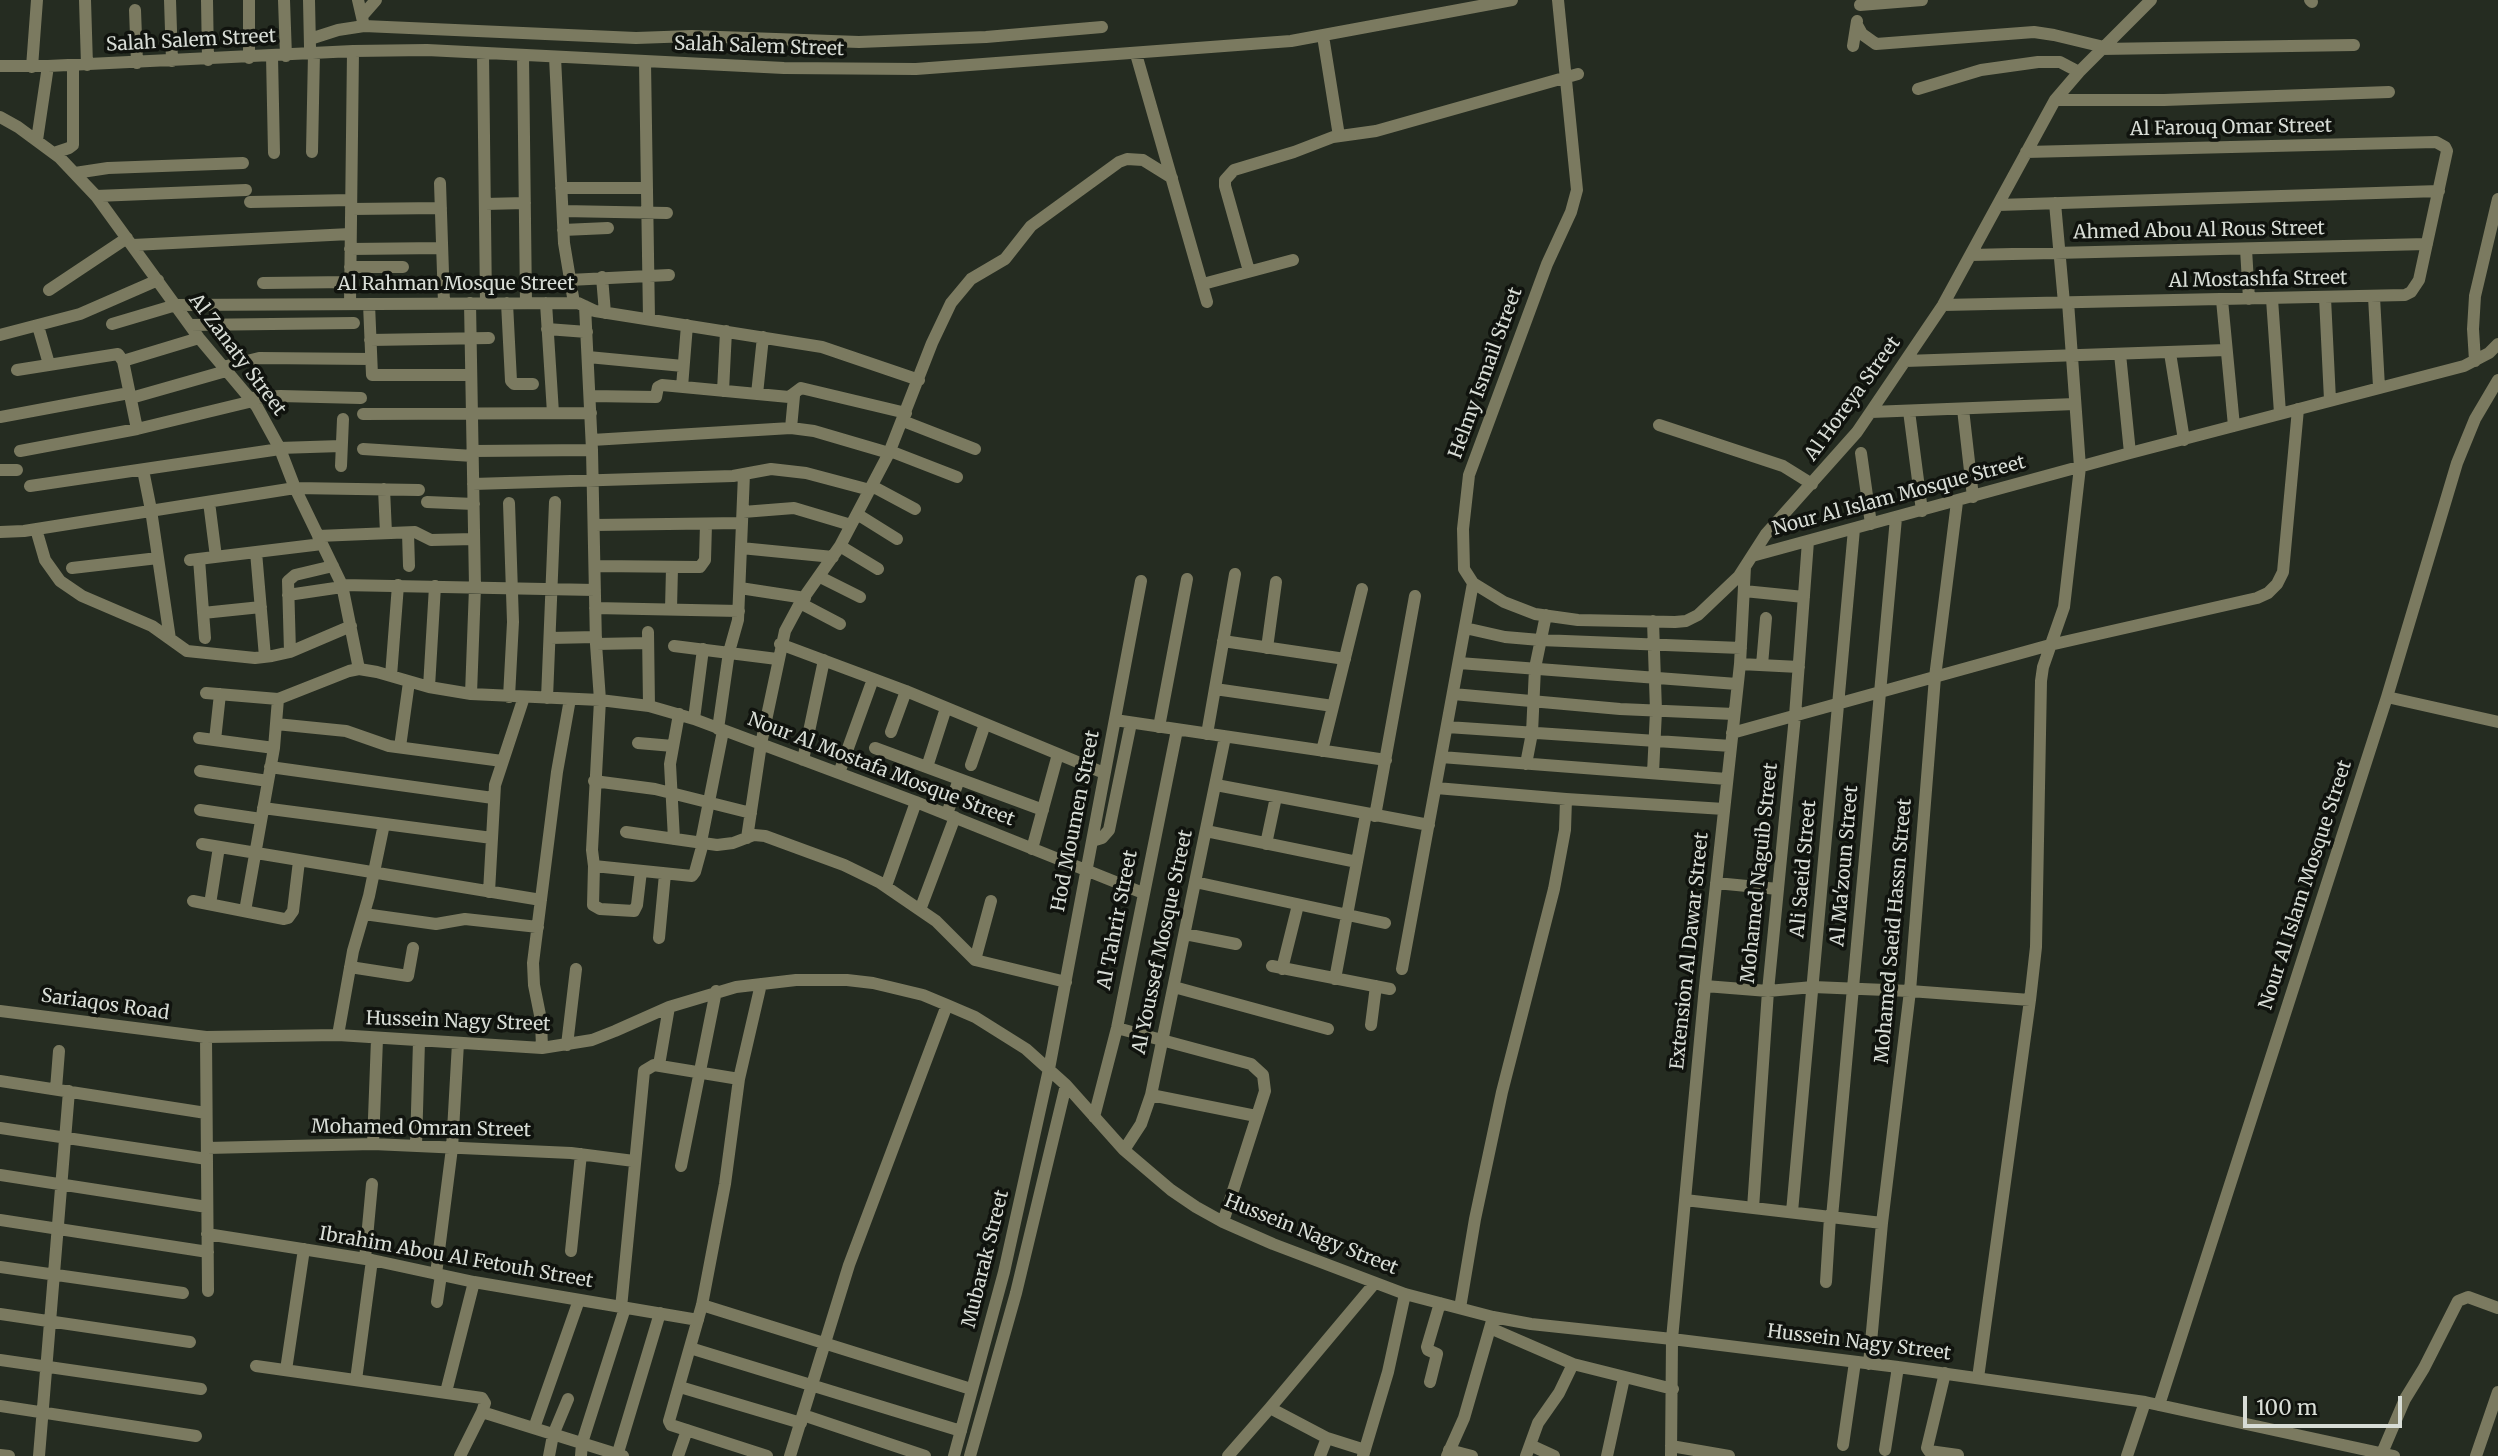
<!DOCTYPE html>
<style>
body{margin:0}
#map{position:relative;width:2498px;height:1456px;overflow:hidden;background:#252c21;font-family:Merriweather,serif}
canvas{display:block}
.scale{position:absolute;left:2243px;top:1396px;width:159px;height:32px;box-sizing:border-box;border:4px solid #d8ddd6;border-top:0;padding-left:9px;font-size:21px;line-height:24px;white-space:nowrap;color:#d8ddd6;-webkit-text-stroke:5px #10130e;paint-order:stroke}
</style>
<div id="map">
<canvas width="2498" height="1456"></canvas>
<div class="scale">100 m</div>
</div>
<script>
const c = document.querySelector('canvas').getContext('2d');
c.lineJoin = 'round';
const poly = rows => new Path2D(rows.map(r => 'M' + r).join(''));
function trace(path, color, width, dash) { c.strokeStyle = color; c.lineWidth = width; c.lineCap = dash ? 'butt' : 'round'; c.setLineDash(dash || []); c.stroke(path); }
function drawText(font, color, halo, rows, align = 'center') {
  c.font = font + ' Merriweather,serif'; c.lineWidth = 7; c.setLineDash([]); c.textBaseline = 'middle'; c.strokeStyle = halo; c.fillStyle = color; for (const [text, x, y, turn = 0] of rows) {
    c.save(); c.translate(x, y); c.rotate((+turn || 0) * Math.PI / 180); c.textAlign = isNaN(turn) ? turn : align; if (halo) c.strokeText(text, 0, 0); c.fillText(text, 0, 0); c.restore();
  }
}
const minor = poly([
 [85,0,87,65],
 [170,0,172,61],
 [207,0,208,60],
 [249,0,249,58],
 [284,0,286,56],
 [309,0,310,47],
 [358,0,364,26],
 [1558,0,1577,190,1571,212,1547,264,1469,475,1463,529,1464,569,1473,583,1504,602,1535,614,1578,620,1675,622,1686,621,1698,615,1739,576,1766,534,1857,432,1943,305,2055,100,2079,72,2151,0],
 [2310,0,2312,2],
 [1860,5,1922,0],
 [135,10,137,63],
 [362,16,376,0],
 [1857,25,1862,34,1876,44,2034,32,2054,35,2104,47],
 [1323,36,1339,136],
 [310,39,338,30,364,26,636,38,692,36,859,42,986,37,1102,27],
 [1853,46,1857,21],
 [2101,49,2354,45],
 [483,53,486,303],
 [1136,54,1207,302],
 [523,55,526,303],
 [272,56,274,153],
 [555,57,564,243,574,303],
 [645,62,649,319],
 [0,66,48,66,353,51,427,50,784,68,916,69,1291,41,1512,0],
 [32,67,37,0],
 [1918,89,1981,70,2038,62,2060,62,2079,72],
 [2055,100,2164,100,2389,92],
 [0,117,18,127,60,158,96,196,199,338,257,407,280,449,295,488,342,585,359,669],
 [37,140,48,66],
 [312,152,314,53],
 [54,153,69,148,73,145,73,65],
 [75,173,108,168,243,163],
 [440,183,444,303],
 [561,188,647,188],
 [96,196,246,190],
 [250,202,351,200],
 [2055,203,2064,303],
 [485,204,525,203],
 [1998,205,2439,191],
 [351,209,441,208],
 [563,211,667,213],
 [563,230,608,228],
 [133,245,350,234],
 [350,249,442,248],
 [2246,249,2249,299],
 [1971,255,2427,244],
 [350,267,403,267],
 [1249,271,1225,186,1225,180,1234,170,1294,152,1333,137,1376,131,1578,74],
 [602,277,605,313],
 [569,280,669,275],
 [263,283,350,282],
 [1203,284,1293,260],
 [49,290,127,238],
 [2374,297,2379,387],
 [2325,298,2330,400],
 [2272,299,2280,413],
 [2222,300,2234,426],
 [470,303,475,587,471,694],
 [507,303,511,381,514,384,533,384],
 [546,303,553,413],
 [350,304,353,51],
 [369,304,372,375,471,375],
 [1943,305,2405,295,2411,292,2419,280,2447,151,2445,147,2436,142,2026,152],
 [585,306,592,450,596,644,600,700,592,850,594,866,593,905,600,909,634,911,637,905,641,871],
 [112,324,176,305,578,303,595,311,822,347,919,380],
 [190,325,354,323],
 [38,326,49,364],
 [547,329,587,332],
 [0,335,80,314,158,280],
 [370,340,489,338],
 [2170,353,2184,440],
 [2120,354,2130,453],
 [588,357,683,366],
 [123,361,199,338],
 [1905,361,2226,350],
 [2475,361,2473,329,2475,296,2498,199],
 [223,367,259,358,371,359],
 [17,370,118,354,123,361,137,429],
 [682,387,687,325],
 [723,391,726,331],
 [757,394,763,337],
 [590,396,656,397,658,387,662,385,789,397,801,388,906,413],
 [131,398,226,371],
 [251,398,280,396,361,398],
 [1963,409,1973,497],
 [1909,411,1922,511],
 [1871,412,2075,404],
 [363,414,591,413],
 [0,417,129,393],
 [903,421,975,449],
 [1659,425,1783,466,1812,484],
 [791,428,794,396],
 [592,440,791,428,814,431,889,453],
 [279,448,341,446],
 [363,449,473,456],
 [20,451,137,429,253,401],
 [473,451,592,450],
 [890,451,957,477],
 [1861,453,1871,524],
 [341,466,343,419],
 [0,470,17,470],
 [143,470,151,510,170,639],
 [473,484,733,476,771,469,806,473,870,490],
 [30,486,280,449],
 [872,486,915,509],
 [384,489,386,533],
 [209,502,216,557],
 [427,502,474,504],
 [509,503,513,622,509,697],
 [743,512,794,508,851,525],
 [857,514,897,539],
 [594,525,742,523],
 [36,529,45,560,60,581,82,596,152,626,187,651,255,658,272,656,290,652,351,626],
 [0,532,24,531,295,488,419,490],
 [408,533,409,566],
 [318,536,415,532,431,540,474,539],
 [840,546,878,569],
 [741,548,833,557],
 [256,552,265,657],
 [1752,556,2130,453,2464,366,2489,353,2498,344],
 [199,559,205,638],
 [190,560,322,544],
 [595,566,700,567,705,560,706,524],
 [72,568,158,558],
 [820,577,860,597],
 [342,585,595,590],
 [740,588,805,598],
 [1744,591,1804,597],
 [288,595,342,587],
 [800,603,840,624],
 [595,608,739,611],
 [671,609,672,568],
 [203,613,261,607],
 [1653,621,1656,711,1653,773],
 [1465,628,1505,637,1540,640,1741,648],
 [648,632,649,706],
 [550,638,596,637],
 [1223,641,1345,659],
 [596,644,648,643],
 [780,644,906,691,1104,773],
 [674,646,777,659],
 [1267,648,1276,582],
 [290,652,288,581,295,575,333,566],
 [1459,663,1737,684],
 [1740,664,1799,667],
 [1762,665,1766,618],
 [391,676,398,585],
 [429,687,435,586],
 [1215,689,1333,706],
 [206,693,278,699,349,671,359,669,377,672,429,687,471,694,600,700,649,706,694,719,916,802,1143,893],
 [1453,694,1620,709,1734,714],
 [2387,697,2498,722],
 [547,698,555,502],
 [694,719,703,649],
 [1115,720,1386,760],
 [276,724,346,731,389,746,502,761],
 [1159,727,1187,579],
 [1447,727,1731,746],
 [718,729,729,652,738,620,744,474],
 [891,732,906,691],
 [1732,733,2050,645,2257,598,2268,593,2277,584,2283,572,2298,409],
 [1207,734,1235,574],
 [199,738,274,748],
 [215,740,220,694],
 [638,743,673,746],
 [400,747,409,682],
 [875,748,1043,810],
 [1322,751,1362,589],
 [1441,757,1727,779],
 [803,760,824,660],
 [1526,764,1532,733,1535,668,1546,615],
 [971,765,985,724],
 [270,767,493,798],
 [927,767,946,708],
 [200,771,268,781],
 [839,773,873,679],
 [594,781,655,789,751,813],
 [1216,785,1429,825],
 [1436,788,1566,799,1724,809],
 [263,808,492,838],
 [200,810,261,819],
 [947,814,959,779],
 [1375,816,1415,596],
 [1206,831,1357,862],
 [626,832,717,845,733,843,754,835,765,836,844,865,879,882,936,921,975,960,1066,982],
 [747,838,761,744,785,631,800,603,840,546,889,453,932,343,951,303,971,279,1005,259,1031,226,1119,162,1127,159,1143,160,1172,178],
 [674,839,670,764,679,714],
 [1092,841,1102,838,1109,830,1131,723],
 [701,842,723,731],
 [202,844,541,900],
 [1266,844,1276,797],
 [1032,849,1058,754],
 [594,866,692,876,695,872,703,843],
 [1195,882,1385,923],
 [1716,883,1778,889],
 [886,886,916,802],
 [489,892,495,785,524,697],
 [193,901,284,919,288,918,293,911,299,861],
 [210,904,219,847],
 [920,910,955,817],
 [245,911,274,748,278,699],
 [364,914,436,924,465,919,538,927],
 [1185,934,1236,944],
 [659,938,665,874],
 [975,960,991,901],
 [1272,966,1390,989],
 [350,967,408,976,413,948],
 [1282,969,1298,905],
 [1402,969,1473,583],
 [1335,979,1366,814],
 [761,984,739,1079,725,1184,702,1305,669,1421,671,1425,767,1456],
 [1705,986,1768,991,1813,987,1910,991,2030,1000],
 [1174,987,1328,1029],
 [0,1011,206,1037,338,1035,542,1048,592,1040,615,1031,669,1007,736,987,796,980,847,980,873,983,923,995,947,1005,975,1017,1026,1049,1066,1085,1124,1150,1171,1190,1196,1207,1223,1222,1273,1244,1405,1294,1493,1317,1531,1324,1672,1339,1898,1367,2145,1402,2394,1456],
 [1371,1025,1376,986],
 [1117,1028,1251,1064,1263,1075,1265,1091,1223,1222],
 [338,1035,353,951,369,896,384,824],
 [206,1037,208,1291],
 [567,1045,576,969],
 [542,1048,541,1020,534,985,533,963,557,772,570,699],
 [659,1065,669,1007],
 [0,1081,206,1113],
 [56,1089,59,1051],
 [1151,1095,1256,1116],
 [1094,1117,1117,1028,1177,730],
 [0,1128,207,1159],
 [373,1144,377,1039],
 [416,1146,419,1041],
 [207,1148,373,1144,571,1153,634,1161],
 [1124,1150,1141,1124,1151,1095,1225,737],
 [681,1166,716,991],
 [0,1175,207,1207],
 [1685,1200,1882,1223],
 [1753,1208,1768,991,1795,716,1808,541],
 [1792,1212,1854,529],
 [1832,1217,1896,518],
 [0,1220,208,1252],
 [207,1234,372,1260,474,1282,698,1320],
 [571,1251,581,1154],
 [365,1259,372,1184],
 [0,1267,183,1293],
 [436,1274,452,1148,458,1043],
 [1826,1282,1830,1217],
 [437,1302,441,1275],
 [702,1305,971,1389],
 [621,1308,644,1071,654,1065,739,1079],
 [1460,1308,1475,1219,1502,1092,1554,889,1565,830,1566,799],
 [0,1314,190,1342],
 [1490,1328,1573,1364,1673,1389],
 [690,1348,961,1431],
 [0,1360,201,1389],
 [1869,1364,1882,1223,1910,991,1935,677,1957,502],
 [256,1366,482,1398,485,1403,482,1412,460,1456],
 [286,1370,304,1249],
 [1945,1373,1927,1448,1929,1451,1958,1455],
 [1978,1378,2030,1000,2036,947,2041,681,2043,667,2064,607,2080,467,2068,302],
 [356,1380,372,1260],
 [1430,1382,1437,1354,1428,1350,1427,1347,1440,1303],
 [680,1387,801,1423],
 [446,1392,474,1282],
 [2159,1405,2387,697,2457,463,2475,419,2498,380],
 [0,1406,196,1436],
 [1270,1408,1327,1438,1365,1450],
 [482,1412,623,1456],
 [803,1415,925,1456],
 [534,1428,579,1300],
 [1530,1445,1554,1456],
 [1843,1445,1855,1362],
 [1671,1446,1729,1456],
 [1449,1450,1472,1456],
 [1885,1450,1898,1367],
 [2382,1453,2405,1399,2424,1368,2458,1301,2468,1297,2498,1308],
 [0,1455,9,1456],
 [39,1456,69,1091],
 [549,1456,553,1435,568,1399],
 [581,1456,582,1443,625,1308],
 [617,1456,660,1313],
 [678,1456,687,1430],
 [790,1456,849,1265,947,1005],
 [954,1456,1004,1272,1049,1069,1141,581],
 [970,1456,1016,1293,1066,1085],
 [1228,1456,1270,1408,1374,1284],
 [1320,1456,1327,1438],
 [1363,1456,1388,1372,1405,1294],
 [1447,1456,1464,1418,1492,1321],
 [1526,1456,1538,1423,1559,1393,1573,1364],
 [1607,1456,1624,1378],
 [1671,1456,1672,1339,1705,986,1740,664,1745,567],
 [2127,1456,2145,1402],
 [2476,1456,2498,1392]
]);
const streetNames = [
 ["Salah Salem Street",191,41,-3],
 ["Salah Salem Street",759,47,2],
 ["Al Farouq Omar Street",2231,128,-1],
 ["Ahmed Abou Al Rous Street",2199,231,-1],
 ["Al Mostashfa Street",2258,280,-1],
 ["Al Rahman Mosque Street",456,285],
 ["Al Zanaty Street",237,355,53],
 ["Helmy Ismail Street",1486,373,-70],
 ["Al Horeya Street",1853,399,-54],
 ["Nour Al Islam Mosque Street",1899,496,-15],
 ["Nour Al Mostafa Mosque Street",881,770,21],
 ["Hod Moumen Street",1076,821,-79],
 ["Al Ma'zoun Street",1845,866,-85],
 ["Ali Saeid Street",1804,869,-85],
 ["Mohamed Naguib Street",1760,873,-84],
 ["Nour Al Islam Mosque Street",2306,885,-72],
 ["Al Tahrir Street",1118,920,-79],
 ["Mohamed Saeid Hassn Street",1894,931,-85],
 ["Al Youssef Mosque Street",1163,942,-78],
 ["Extension Al Dawar Street",1690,951,-84],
 ["Sariaqos Road",105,1005,8],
 ["Hussein Nagy Street",458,1022,2],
 ["Mohamed Omran Street",421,1129,1],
 ["Hussein Nagy Street",1311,1235,22],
 ["Ibrahim Abou Al Fetouh Street",456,1258,10],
 ["Mubarak Street",986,1259,-76],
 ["Hussein Nagy Street",1859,1343,7]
];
trace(minor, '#7b7a60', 12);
drawText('19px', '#d8ddd6', '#10130e', streetNames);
</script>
